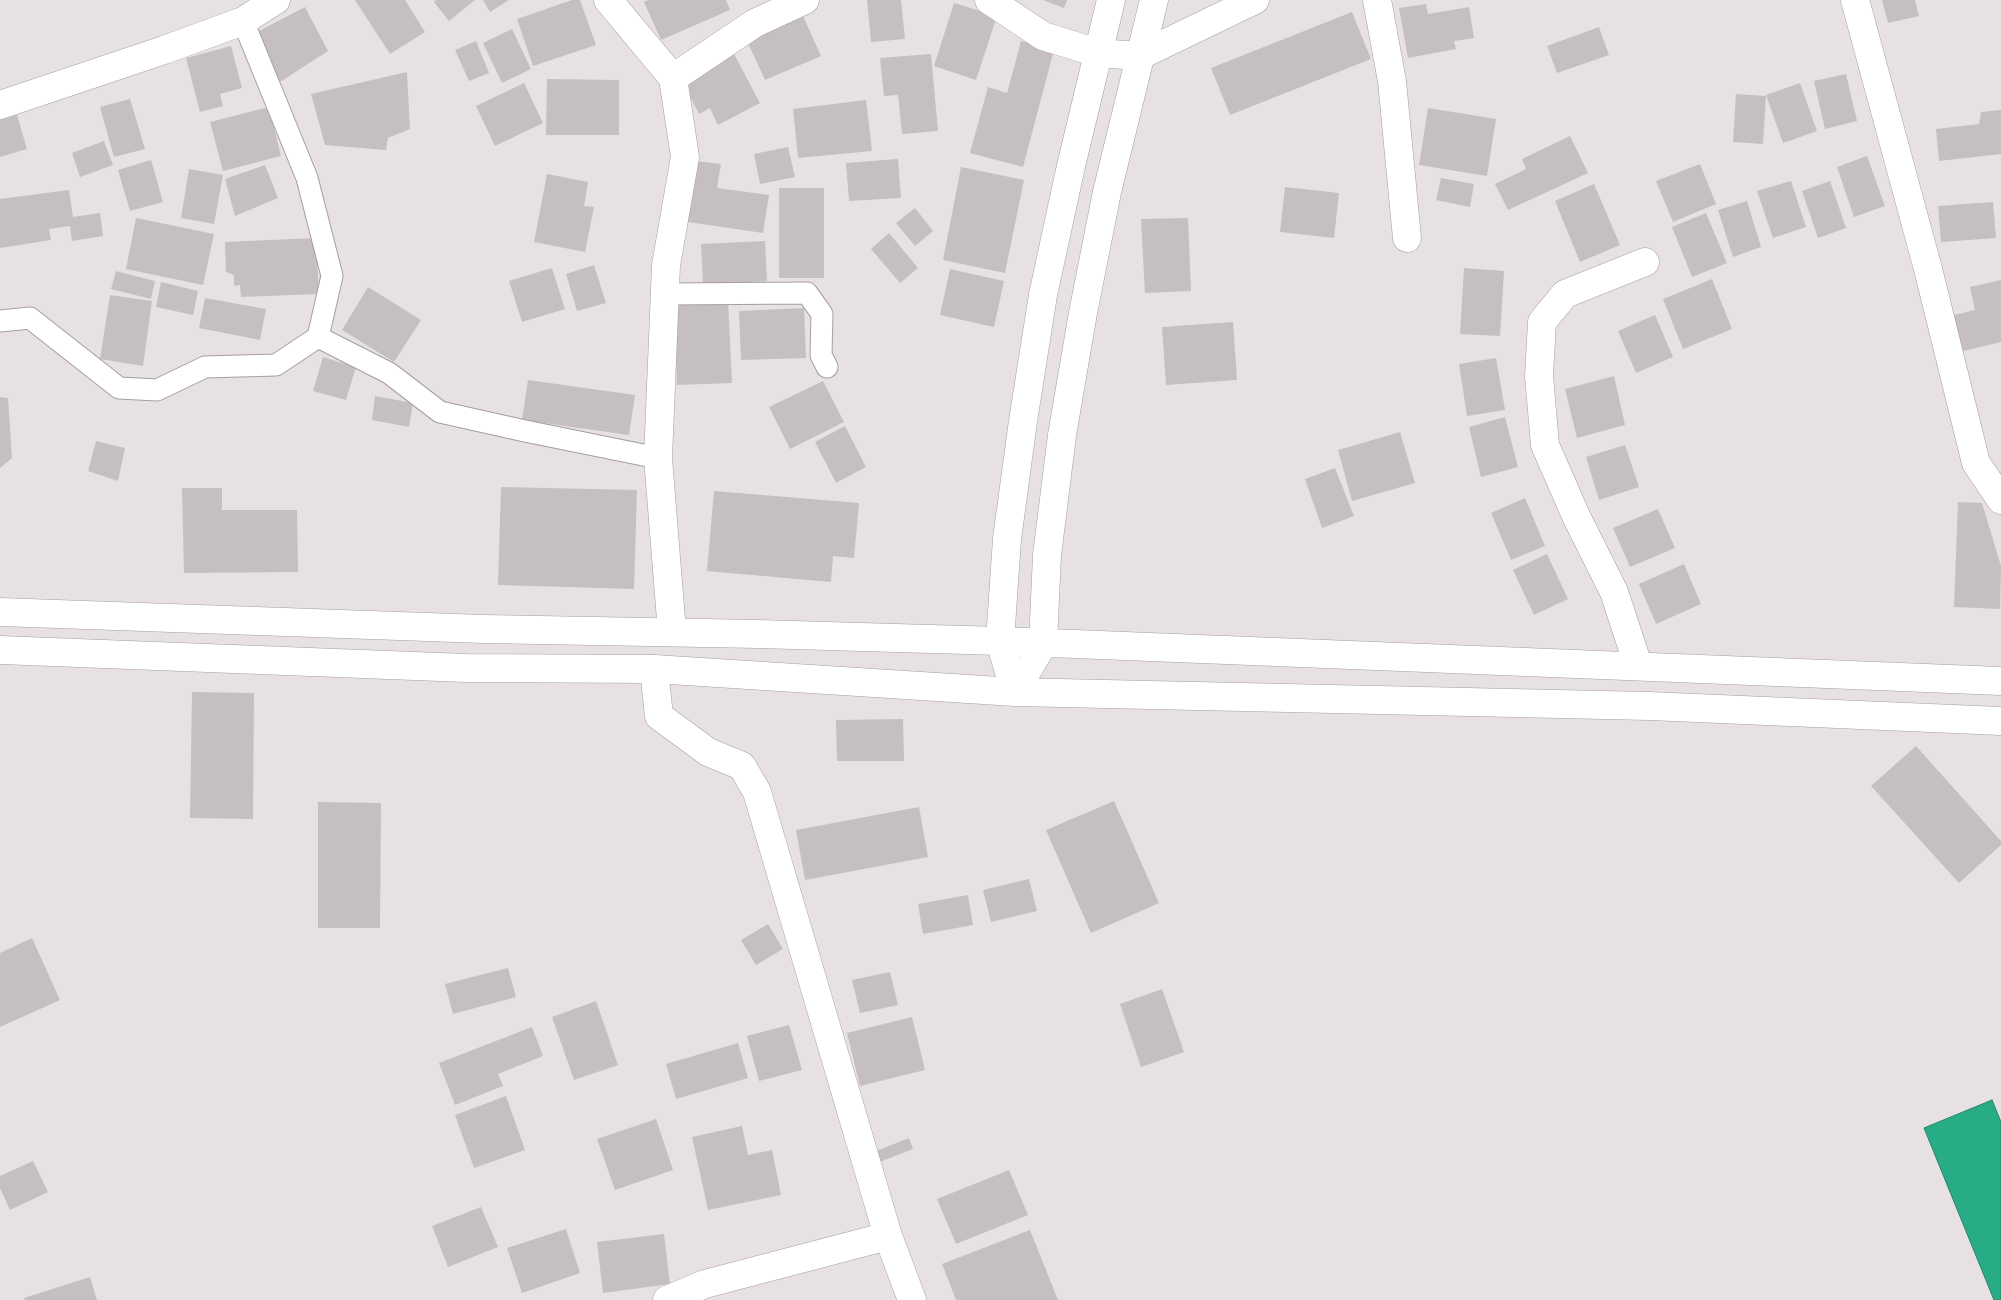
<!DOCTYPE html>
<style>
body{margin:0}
canvas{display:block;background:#e7e1e4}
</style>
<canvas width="2001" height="1300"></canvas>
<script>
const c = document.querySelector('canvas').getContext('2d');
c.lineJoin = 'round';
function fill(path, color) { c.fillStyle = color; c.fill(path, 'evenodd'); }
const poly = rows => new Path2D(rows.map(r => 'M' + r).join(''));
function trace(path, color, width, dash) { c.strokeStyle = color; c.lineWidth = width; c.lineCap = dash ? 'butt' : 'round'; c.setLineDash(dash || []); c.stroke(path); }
const water = poly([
 [1992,1100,2001,1122,2001,1300,1994,1300,1924,1128,1992,1100]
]);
const building = poly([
 [355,0,405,0,425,32,390,54],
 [436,0,475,0,449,21,434,2],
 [483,0,509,0,490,12],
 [572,0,580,0,596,45,533,66,517,19],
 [648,0,726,0,730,10,661,40,644,2],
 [867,0,901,0,905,39,871,42],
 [1043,0,1067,0,1064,8],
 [1882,0,1915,0,1919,16,1888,23],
 [954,3,997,16,976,80,934,66],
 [1426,4,1428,14,1469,7,1474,38,1454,41,1456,49,1408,58,1399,8],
 [305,7,328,51,280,82,257,32],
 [1352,12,1371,59,1230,115,1211,68],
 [803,16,821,56,765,80,747,41],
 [1599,27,1609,55,1557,73,1547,46],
 [512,29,531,69,502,83,483,43],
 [476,41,489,73,469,81,455,50],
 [1021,41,1054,50,1023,167,970,153,988,87,1007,93],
 [231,46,242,88,220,94,223,106,200,112,186,58],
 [734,54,760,103,718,125,710,108,699,114,682,81],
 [931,54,938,131,902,134,898,95,884,96,880,58],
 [407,72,410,129,388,138,386,150,325,145,311,94],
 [1846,74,1857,121,1825,129,1814,81],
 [547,79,619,80,619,135,546,135],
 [524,83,543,123,495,146,476,106],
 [1800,83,1817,131,1783,143,1766,95],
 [1736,94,1766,96,1763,144,1733,142],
 [130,99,145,149,114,157,100,107],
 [866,100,872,151,798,158,793,109],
 [269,107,281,156,223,171,210,122],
 [1428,108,1496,119,1487,176,1419,165],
 [2001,110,2001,154,1939,161,1936,129,1979,124,1981,112],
 [17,115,27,149,0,157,0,120],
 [1570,136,1588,173,1508,210,1495,184,1526,169,1522,159],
 [104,141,113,165,80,177,72,153],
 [788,147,795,177,760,184,754,154],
 [1867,156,1885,206,1854,217,1837,167],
 [898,159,901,198,849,201,846,163],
 [151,160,163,202,130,211,118,170],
 [696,161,721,164,717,188,769,195,763,233,688,222],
 [1700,164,1716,204,1673,222,1656,181],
 [265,165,278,198,235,216,225,179],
 [961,167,1024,180,1005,273,943,260],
 [189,169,223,175,214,224,181,218],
 [547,174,588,182,584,206,594,207,585,252,534,242],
 [1441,178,1474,184,1470,207,1436,200],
 [1791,181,1806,227,1773,238,1757,191],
 [1830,181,1846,228,1818,238,1802,191],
 [1594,184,1620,245,1580,262,1555,201],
 [1285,187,1339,193,1334,238,1280,232],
 [779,188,824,188,824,278,779,278],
 [69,190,73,217,100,213,103,236,72,241,70,226,49,229,51,240,0,248,0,199],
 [1747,201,1761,247,1733,257,1718,210],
 [1993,202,1996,238,1941,242,1938,206],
 [915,208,933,231,915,246,896,223],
 [1706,213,1727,263,1692,277,1672,227],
 [136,218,214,234,203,285,126,269],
 [1188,218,1191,291,1145,293,1141,219],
 [889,233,918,268,900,283,871,249],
 [316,238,319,294,241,297,240,285,234,286,234,275,226,272,225,242],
 [765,241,767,281,703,284,701,244],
 [594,265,606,303,577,311,566,274],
 [552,268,565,309,522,322,509,281],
 [1464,268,1504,271,1500,336,1460,334],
 [950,269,1004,281,994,327,940,315],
 [116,271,155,281,151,299,111,289],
 [1712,279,1732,329,1683,349,1663,299],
 [2001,280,2001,342,1959,352,1950,316,1975,310,1970,287],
 [161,282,198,291,193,315,156,307],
 [368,287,421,320,394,362,342,330],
 [110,295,152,301,143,366,100,359],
 [205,298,266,309,260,340,199,328],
 [728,300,732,383,677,385,674,303],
 [804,308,806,358,741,360,739,311],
 [1655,315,1673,357,1636,373,1618,331],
 [1233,322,1237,380,1166,385,1162,327],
 [323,357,356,367,346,400,313,391],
 [1496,358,1505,410,1467,416,1459,364],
 [1614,376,1625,425,1577,438,1565,389],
 [528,380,635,395,629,435,522,420],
 [823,381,844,422,790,449,769,407],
 [375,396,413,403,409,427,372,420],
 [0,397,8,398,12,458,0,468],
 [1505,417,1518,467,1481,477,1469,427],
 [845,426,866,467,836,483,815,442],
 [1400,432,1415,483,1352,501,1338,450],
 [96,441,125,448,118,481,88,471],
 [1625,445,1639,487,1599,500,1586,457],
 [1335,468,1354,516,1322,528,1305,479],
 [501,487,637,490,634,589,498,585],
 [182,488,222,488,222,510,297,510,298,572,184,573],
 [714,491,859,503,854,558,833,556,831,582,707,571],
 [1525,498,1545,546,1511,560,1491,513],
 [1958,502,1982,503,2001,566,2000,609,1954,607],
 [1658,509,1675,548,1630,567,1613,528],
 [1547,554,1568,599,1534,615,1513,570],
 [1684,564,1701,604,1656,624,1639,584],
 [192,692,254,693,253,819,190,818],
 [903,719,904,761,837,761,836,720],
 [1916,746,2001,841,2001,845,1959,883,1871,786],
 [1114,801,1159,903,1091,933,1046,830],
 [318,802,381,803,380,928,318,928],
 [919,807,928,857,805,880,796,830],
 [1029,879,1037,911,991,922,983,890],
 [968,895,973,925,923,934,918,904],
 [768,924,783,949,756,965,741,940],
 [32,938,60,1000,0,1027,0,953],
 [508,968,516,997,453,1014,445,984],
 [890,972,898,1005,860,1013,852,980],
 [1162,989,1184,1052,1141,1067,1120,1004],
 [596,1001,618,1065,574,1080,552,1017],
 [912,1017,925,1070,860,1086,847,1033],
 [789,1025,802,1070,759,1081,747,1036],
 [532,1027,543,1056,498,1074,503,1086,455,1105,439,1063],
 [738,1043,748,1078,676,1099,666,1064],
 [506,1096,525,1150,474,1168,455,1115],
 [656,1119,673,1170,615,1190,597,1139],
 [742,1126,748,1155,772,1150,781,1195,708,1210,692,1137],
 [909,1138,913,1149,877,1163,874,1152],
 [33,1161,48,1192,10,1210,0,1188,0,1176],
 [1009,1170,1028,1215,956,1244,937,1199],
 [481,1207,498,1247,448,1267,432,1226],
 [566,1229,580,1273,522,1293,507,1248],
 [1030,1230,1058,1300,956,1300,942,1264],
 [664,1234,670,1284,603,1293,597,1242],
 [90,1277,97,1300,25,1300,24,1298]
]);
const lane = poly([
 [665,294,807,293,822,314,821,355,827,367],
 [0,321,30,318,119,388,157,390,205,367,276,365,318,337,332,276,307,178,243,21],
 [318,337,389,373,440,412,525,431,658,458]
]);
const street = poly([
 [608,0,673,78,685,157,666,265,658,458,672,632],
 [989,0,1043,36,1098,53,1139,56,1255,0],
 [1377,0,1392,81,1407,238],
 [1855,0,1928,269,1976,463,2001,500],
 [673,78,755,23,805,0],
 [0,105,164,50,243,21,276,0],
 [1638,665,1614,592,1576,516,1545,445,1539,376,1542,322,1565,294,1645,262],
 [654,669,659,716,708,752,742,766,757,792,888,1236,912,1300],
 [667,1300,705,1284,888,1236]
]);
const secondary = poly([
 [0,612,484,629,758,634,1000,641,2001,681],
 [0,650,466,668,654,669,1015,692,1649,706,2001,721],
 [1015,692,1043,644,1047,555,1062,435,1083,313,1107,192,1154,0],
 [1015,692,1000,641,1007,539,1023,421,1043,295,1071,166,1111,0]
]);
fill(water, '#28ac86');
trace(water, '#278369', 1);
fill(building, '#c5bfc2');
trace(lane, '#a49ea1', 23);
trace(street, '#a49ea1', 29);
trace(secondary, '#a49ea1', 29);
trace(lane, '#fff', 21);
trace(street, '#fff', 28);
trace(secondary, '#fff', 28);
</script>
